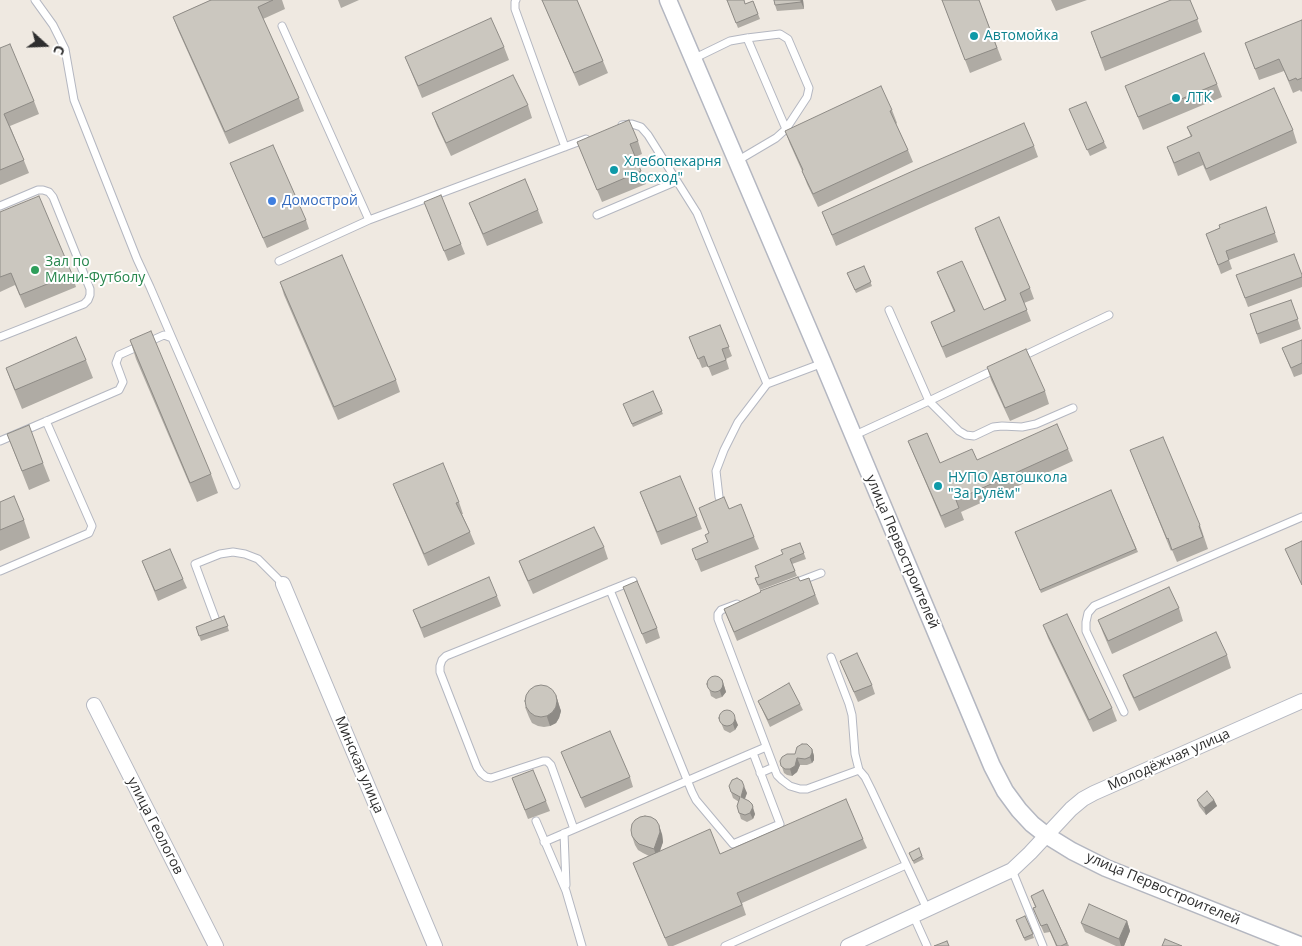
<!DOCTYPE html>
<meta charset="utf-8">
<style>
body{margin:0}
#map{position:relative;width:1302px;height:946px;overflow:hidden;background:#efe9e1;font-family:"Open Sans",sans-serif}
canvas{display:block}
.north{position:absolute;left:20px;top:20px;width:50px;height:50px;-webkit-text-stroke:4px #fff;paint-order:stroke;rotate:110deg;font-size:14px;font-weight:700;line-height:20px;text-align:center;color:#2e2e2e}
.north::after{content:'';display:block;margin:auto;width:18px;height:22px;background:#2e2e2e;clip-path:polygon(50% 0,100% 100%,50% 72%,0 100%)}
</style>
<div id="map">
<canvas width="1302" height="946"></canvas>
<div class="north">С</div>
</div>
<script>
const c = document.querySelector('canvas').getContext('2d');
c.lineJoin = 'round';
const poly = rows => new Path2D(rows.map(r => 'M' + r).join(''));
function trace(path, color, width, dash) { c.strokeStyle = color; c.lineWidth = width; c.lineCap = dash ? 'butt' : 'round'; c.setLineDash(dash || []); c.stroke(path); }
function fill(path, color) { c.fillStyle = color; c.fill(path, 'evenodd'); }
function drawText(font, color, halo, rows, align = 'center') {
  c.font = font + ' "Open Sans",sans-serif'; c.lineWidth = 4; c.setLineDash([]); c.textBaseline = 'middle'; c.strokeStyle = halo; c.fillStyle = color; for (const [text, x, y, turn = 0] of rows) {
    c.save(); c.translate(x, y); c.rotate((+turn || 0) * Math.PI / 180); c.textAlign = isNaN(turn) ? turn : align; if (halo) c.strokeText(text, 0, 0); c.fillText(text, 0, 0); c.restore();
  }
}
const service = poly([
 [35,0,53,25,65,49,74,100,137,259,150,287,172,338],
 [516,0,515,2,515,9,565,147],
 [282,26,369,220,586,139],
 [747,38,786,129],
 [693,59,730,41,747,38,780,34,788,39,809,88,807,97,786,129,776,138,737,161],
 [622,125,632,124,641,127,648,135,697,213,767,384],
 [0,206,38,190,43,190,49,192,53,197,90,289,90,295,88,300,84,304,0,337],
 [597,215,677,181],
 [279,261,369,220],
 [889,310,929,401,996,369],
 [1019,358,1109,315],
 [853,436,929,401,959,431,966,435,974,436,993,427,1002,426,1022,427,1036,424,1073,408],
 [0,441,119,390,123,382,116,363,119,355,164,335,172,338,236,485],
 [719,497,716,471,724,450,738,422,767,384,823,363],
 [0,571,89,533,92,526,46,421],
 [792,584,821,573],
 [610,590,692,792,696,800,733,844,780,824,753,753],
 [737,604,721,610,718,614,718,619,777,775,782,780,790,786,800,789,807,789,859,770],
 [215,618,195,564,220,554,233,552,245,554,258,559,283,584],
 [831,657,849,704,852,715,855,754,859,770,865,777,871,789,927,909],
 [1124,712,1086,631,1086,622,1088,613,1094,606,1302,517],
 [760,773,774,767],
 [536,821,566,891,582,946],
 [574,829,551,765,547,761,543,761,491,778,486,777,481,773,477,767,440,672,440,666,442,660,446,656,633,581],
 [564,833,566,885],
 [544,842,766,747],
 [1012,870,1043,946],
 [913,915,927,946],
 [725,946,906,865]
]);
const minor = poly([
 [283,584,435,946],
 [94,705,216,946],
 [848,946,1012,870,1030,853,1071,809,1083,799,1094,793,1302,701]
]);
const tertiary = poly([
 [668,0,823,363,992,766,1005,791,1019,810,1032,824,1046,835,1072,851,1106,868,1302,946]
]);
const wall = poly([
 [211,0,282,0,285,9,263,19,299,98,304,111,229,144,178,30,173,17],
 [338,0,359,0,341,8],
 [542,0,577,0,603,61,608,73,579,86],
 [727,0,745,4,753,1,760,19,738,28],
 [803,0,804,9,777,11,775,5],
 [942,0,979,0,1002,60,970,73],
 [1051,0,1087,0,1056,11],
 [1190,0,1202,32,1105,71,1091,32],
 [1302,20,1302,91,1301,92,1300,90,1293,93,1284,71,1259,80,1245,43],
 [504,47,509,60,422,98,410,69,405,57],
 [0,48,34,101,39,114,10,126,29,173,0,185],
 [1217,84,1222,97,1143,130,1125,86],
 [528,105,532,118,451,156,437,126,432,113],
 [1069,109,1104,142,1107,148,1090,156],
 [892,110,897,123,896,124,908,150,913,162,818,207,807,184,802,171,790,144,785,131],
 [1187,127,1293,130,1297,143,1210,181,1203,165,1178,176,1172,160,1167,147,1191,137],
 [638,141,642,154,635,157,646,184,602,202,577,142],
 [1034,146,1038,157,930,204,836,246,822,212],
 [230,163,306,220,309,229,267,248],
 [424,202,461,244,465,254,448,261],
 [469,203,538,210,543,223,487,246],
 [1266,207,1278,242,1229,260,1232,269,1221,274,1206,234],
 [0,212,72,274,76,287,25,308,15,285,0,292],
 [975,228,1030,288,1034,299,1024,303,1031,321,946,358,931,322,954,312,937,272,984,310,1005,300,979,239],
 [864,266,872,286,856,293,847,273],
 [1236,275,1302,275,1302,287,1248,307],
 [280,282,396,380,400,392,338,420,284,295],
 [1291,300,1301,329,1260,344,1250,314],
 [720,325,732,356,726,359,729,369,712,376,708,366,702,368,689,337],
 [130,340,211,474,218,493,197,502,136,359],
 [1302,340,1302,374,1294,377,1282,348],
 [86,360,93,378,22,409,13,387,6,368],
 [987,367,1045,391,1049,404,1010,421,991,380],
 [653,391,663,414,633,427,623,404],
 [7,434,43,463,50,481,29,490],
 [908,441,940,463,977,460,1068,449,1073,461,961,512,964,520,945,528,913,453],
 [1130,450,1200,525,1208,549,1177,562,1172,550,1171,551],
 [393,484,459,502,463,514,462,514,470,532,475,544,428,566,398,496],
 [1111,490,1138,552,1041,593,1015,532],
 [640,492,697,516,702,529,661,545],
 [0,502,24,520,30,538,0,551],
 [699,508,729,509,754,537,759,549,701,572,692,549,708,542,709,533],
 [800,543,806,559,792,564,797,576,760,590,755,578,759,577,783,554],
 [604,547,608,559,533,594,524,574,519,561],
 [142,561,183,579,187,588,158,601],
 [809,578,819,604,737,641,724,609],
 [623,587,657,628,660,638,646,644],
 [497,596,501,606,424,638,413,610],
 [1179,608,1183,621,1112,654,1103,633,1098,620],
 [224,616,229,631,201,641,196,627],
 [1043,625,1112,708,1117,721,1093,732,1048,638],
 [1227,655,1231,668,1139,711,1128,688,1123,675],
 [840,661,872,685,875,694,858,702],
 [724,686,726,692,722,697,716,699,711,696,709,689],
 [556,695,559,705,561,711,559,718,556,723,550,726,544,727,538,726,532,723,529,717,525,707],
 [758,701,800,704,803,710,770,727],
 [719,718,738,725,735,730,730,733,724,730],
 [812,749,814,756,814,760,812,763,807,765,800,765,797,772,792,776,787,775,784,773,780,761,795,754],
 [561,752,630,777,633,787,585,808],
 [512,778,546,801,550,811,528,819],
 [729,786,747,793,745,799,755,814,753,819,747,822,741,819,737,806,739,802,733,798],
 [1197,800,1214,800,1217,806,1206,815,1199,806],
 [662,834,663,842,660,851,720,854,863,839,867,848,742,903,746,915,673,946,668,946,633,863,649,856,643,853,638,850,635,845,632,836],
 [909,853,922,856,924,859,914,864],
 [1043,890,1069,946,1056,946,1050,932,1044,933,1033,908,1035,907,1031,896],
 [1025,916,1034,938,1025,941,1016,920],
 [1127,921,1130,931,1124,946,1116,946,1085,932,1081,923]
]);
const shadedWall = poly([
 [801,0,803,0,804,9,801,2],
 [722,679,726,692,722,697,720,691],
 [556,695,559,705,561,711,559,718,556,723,550,726,547,717],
 [735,718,738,725,735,730,733,724],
 [812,749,814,756,814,760,812,763,810,757],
 [797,758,800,765,797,772,792,776,790,769],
 [744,786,747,793,743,803,741,797],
 [1214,800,1217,806,1206,815,1204,808],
 [752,804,755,814,753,819,750,813],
 [659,825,662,834,663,842,657,859,654,849],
 [1127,921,1130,931,1124,946,1121,946,1119,939]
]);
const building = poly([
 [211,0,273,0,258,7,299,98,225,132,173,17,211,0],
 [542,0,577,0,603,61,574,73,542,0],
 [727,0,744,0,745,4,753,1,758,14,736,23,727,0],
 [774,0,801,0,801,2,775,5,774,0],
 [942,0,979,0,997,48,965,60,942,0],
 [1171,0,1190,0,1198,19,1101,58,1091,32,1171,0],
 [491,18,504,47,418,86,405,57,491,18],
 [1302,20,1302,78,1297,80,1296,78,1289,81,1279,59,1255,69,1245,43,1302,20],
 [10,44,34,101,4,114,24,160,0,170,0,48,10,44],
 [1204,53,1217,84,1138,117,1125,86,1204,53],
 [513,75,528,105,446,143,432,113,513,75],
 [881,86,892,110,890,111,908,150,813,194,802,171,803,170,785,131,881,86],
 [1274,88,1293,130,1206,169,1199,152,1174,163,1167,147,1192,136,1187,127,1274,88],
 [1086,102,1104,142,1087,150,1069,109,1086,102],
 [629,120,638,141,630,144,641,171,597,190,577,142,629,120],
 [1024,123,1034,146,926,193,832,235,822,212,915,170,1024,123],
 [273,145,306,220,263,238,230,163,273,145],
 [525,179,538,210,483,234,469,203,525,179],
 [441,195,461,244,444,251,424,202,441,195],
 [39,196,72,274,20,295,11,273,0,277,0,212,39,196],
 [1266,207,1275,233,1226,251,1229,260,1218,265,1206,234,1220,228,1219,225,1266,207],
 [999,217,1030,288,1020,293,1027,310,942,347,931,322,955,311,937,272,962,261,984,310,1006,300,975,228,999,217],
 [1294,254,1302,275,1302,277,1245,298,1236,275,1294,254],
 [342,255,396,380,334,407,280,282,342,255],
 [864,266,871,282,855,290,847,273,864,266],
 [1291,300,1298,319,1257,334,1250,314,1291,300],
 [720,325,729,347,722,349,726,360,708,367,704,356,698,359,689,337,720,325],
 [151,331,211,474,190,483,130,340,151,331],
 [76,337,86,360,15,390,6,368,76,337],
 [1302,340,1302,363,1291,368,1282,348,1302,340],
 [1026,349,1045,391,1005,408,987,367,1026,349],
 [653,391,662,411,632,424,623,404,653,391],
 [1057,424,1068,449,956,500,959,508,941,516,908,441,927,433,940,463,972,449,977,460,1057,424],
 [29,425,43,463,22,471,7,434,29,425],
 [1163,437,1200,525,1199,526,1203,537,1172,550,1168,538,1167,539,1130,450,1163,437],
 [443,463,459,502,456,503,470,532,424,554,393,484,443,463],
 [680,476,697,516,657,532,640,492,680,476],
 [1111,490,1136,549,1040,590,1015,532,1111,490],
 [14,496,24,520,0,530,0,502,14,496],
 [724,497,729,509,741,504,754,537,696,560,692,549,708,542,705,535,709,533,699,508,724,497],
 [594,527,604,547,528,581,519,561,594,527],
 [1302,541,1302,585,1285,549,1302,541],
 [800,543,804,553,790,559,795,571,758,585,755,578,759,577,755,566,783,554,781,550,800,543],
 [170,549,183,579,155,591,142,561,170,549],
 [489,577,497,596,421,628,413,610,489,577],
 [798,577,800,581,809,578,815,595,734,632,724,609,761,592,760,591,798,577],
 [637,581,657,628,642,634,623,587,637,581],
 [1169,587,1179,608,1108,641,1098,620,1169,587],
 [1067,614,1112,708,1089,720,1043,625,1067,614],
 [224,616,228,626,199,636,196,627,224,616],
 [1216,632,1227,655,1134,698,1123,675,1216,632],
 [857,653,872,685,854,692,840,661,857,653],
 '707 684a8 8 0 1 1 16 0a8 8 0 1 1-16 0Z',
 [789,683,800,704,768,720,758,701,789,683],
 '525 701a16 16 0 1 1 32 0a16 16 0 1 1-32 0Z',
 '719 718a8 8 0 1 1 16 0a8 8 0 1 1-16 0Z',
 [610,731,630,777,581,798,561,752,610,731],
 [802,744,807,744,812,749,812,753,810,757,805,759,797,758,795,766,790,769,785,769,781,766,780,761,782,757,787,754,795,754,797,747,802,744],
 [533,770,546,801,525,810,512,778,533,770],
 [737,778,742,781,744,786,741,797,749,801,752,804,753,807,750,813,745,815,739,813,737,806,740,797,731,792,729,786,732,780,737,778],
 [1207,791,1214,800,1204,808,1197,800,1207,791],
 [846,799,863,839,737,893,742,905,665,938,633,863,710,829,720,854,846,799],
 [645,816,651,817,656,820,659,825,660,832,654,849,639,844,635,840,632,836,631,830,632,824,635,820,640,817,645,816],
 [919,848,922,856,913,861,909,853,919,848],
 [1043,890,1067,943,1061,946,1057,946,1047,924,1041,926,1033,908,1036,907,1031,896,1043,890],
 [1089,904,1127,921,1119,939,1081,923,1089,904],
 [1025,916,1033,934,1024,938,1016,920,1025,916],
 [1165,939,1182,946,1162,946,1165,939],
 [947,941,949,946,934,946,947,941]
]);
const markers = [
 [974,36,5,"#0f9aa8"],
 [1176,98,5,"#0f9aa8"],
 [614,170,5,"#0f9aa8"],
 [272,201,5,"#3f7fe0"],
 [35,270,5,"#2e9e5b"],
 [938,486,5,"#0f9aa8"]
];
const cultureNames = [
 ["Автомойка",984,36],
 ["ЛТК",1186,98],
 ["Хлебопекарня",624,162],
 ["\"Восход\"",624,178],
 ["НУПО Автошкола",948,478],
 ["\"За Рулём\"",948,494]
];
const shopNames = [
 ["Домострой",282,201]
];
const leisureNames = [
 ["Зал по",45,262],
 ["Мини-Футболу",45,278]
];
const streetNames = [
 ["улица Первостроителей",902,552,67],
 ["Молодёжная улица",1169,760,-24],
 ["Минская улица",359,765,67],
 ["улица Геологов",155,826,63],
 ["улица Первостроителей",1163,889,23]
];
trace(service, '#b4b7c1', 9);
trace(minor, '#b4b7c1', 16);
trace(tertiary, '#b4b7c1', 19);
trace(service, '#fff', 7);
trace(minor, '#fff', 14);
trace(tertiary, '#fff', 16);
fill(wall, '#afaba4');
fill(shadedWall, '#8e8b86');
fill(building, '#cbc7bf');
trace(building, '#8e8b86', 1);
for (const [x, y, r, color] of markers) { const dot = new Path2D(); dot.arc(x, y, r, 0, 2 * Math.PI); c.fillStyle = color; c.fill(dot); trace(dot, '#fff', 2); }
drawText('14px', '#0d838f', '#fff', cultureNames, 'left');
drawText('14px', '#366cbe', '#fff', shopNames, 'left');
drawText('14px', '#27864d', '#fff', leisureNames, 'left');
drawText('14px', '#2e2e2e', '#fff', streetNames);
</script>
